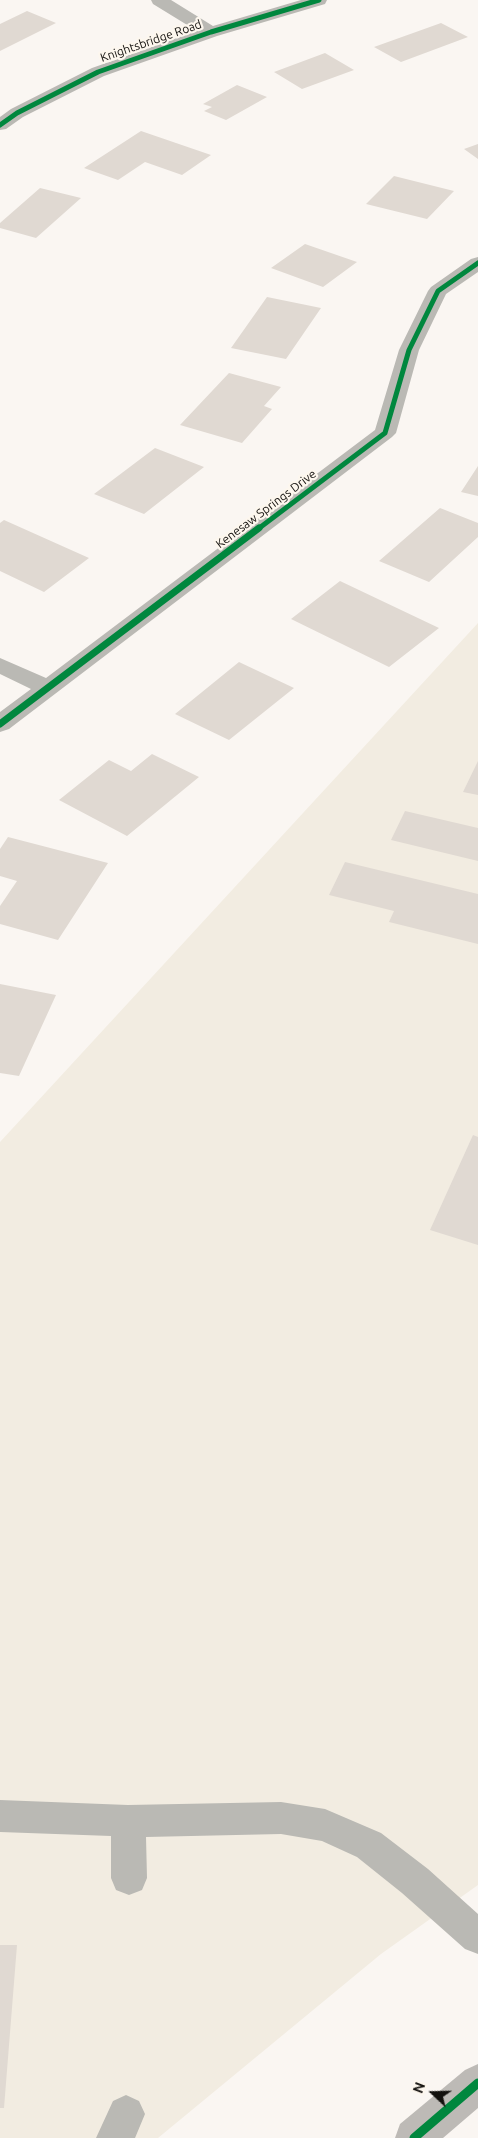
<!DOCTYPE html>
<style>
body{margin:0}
#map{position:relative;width:478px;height:2138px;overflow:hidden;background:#faf6f2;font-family:Ubuntu,sans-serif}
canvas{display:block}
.north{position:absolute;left:408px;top:2068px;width:50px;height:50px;-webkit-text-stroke:4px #fdf7ee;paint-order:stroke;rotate:291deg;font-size:14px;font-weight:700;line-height:20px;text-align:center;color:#13110e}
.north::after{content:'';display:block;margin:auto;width:18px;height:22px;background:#13110e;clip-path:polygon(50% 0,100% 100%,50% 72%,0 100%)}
</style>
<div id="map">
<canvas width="478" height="2138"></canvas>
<div class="north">N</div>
</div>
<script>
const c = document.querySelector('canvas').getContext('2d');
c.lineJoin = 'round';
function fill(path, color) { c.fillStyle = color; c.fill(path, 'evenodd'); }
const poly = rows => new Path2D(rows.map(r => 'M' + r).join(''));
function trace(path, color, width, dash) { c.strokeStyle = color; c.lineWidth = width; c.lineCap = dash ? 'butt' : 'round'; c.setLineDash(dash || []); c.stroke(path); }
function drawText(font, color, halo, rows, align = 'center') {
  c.font = font + ' Ubuntu,sans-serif'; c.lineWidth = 4.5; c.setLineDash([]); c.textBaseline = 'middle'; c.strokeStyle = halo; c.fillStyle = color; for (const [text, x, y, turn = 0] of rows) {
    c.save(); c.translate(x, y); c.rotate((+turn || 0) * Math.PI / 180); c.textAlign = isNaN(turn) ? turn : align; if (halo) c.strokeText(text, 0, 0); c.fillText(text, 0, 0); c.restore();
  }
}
const built = poly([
 [478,623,478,1885,381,1954,158,2138,0,2138,0,1142]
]);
const building = poly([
 [27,11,56,23,0,51,0,24],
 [441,23,468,37,401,62,374,47],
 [325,53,354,70,302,89,274,72],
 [237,85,267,97,226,120,204,111,212,107,203,104],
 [141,131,211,155,182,175,145,162,118,180,84,168],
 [478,144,478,159,464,149],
 [394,176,454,191,427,219,366,204],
 [40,188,81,198,36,238,0,228,0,223],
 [305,244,357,262,323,287,271,268],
 [267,297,321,308,286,359,231,348],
 [229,373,281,387,264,406,272,409,242,443,180,425],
 [155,448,204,467,144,514,94,494],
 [478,466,478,496,461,492],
 [440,508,478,523,478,537,429,582,379,561],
 [4,520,89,558,44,592,0,571,0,523],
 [340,581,439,628,389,667,291,619],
 [239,662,294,688,229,740,175,714],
 [152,754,199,777,127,836,59,800,109,760,131,771],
 [478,761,478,795,463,792],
 [405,811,478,828,478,861,391,840],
 [8,837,108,863,58,940,0,924,0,906,17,881,0,876,0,849],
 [345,862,478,894,478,944,389,922,394,911,329,895],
 [0,984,56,995,19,1076,0,1073],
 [473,1135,478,1137,478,1245,430,1230],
 [0,1945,17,1945,4,2108,0,2108]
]);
const minor = poly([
 [151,0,171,0,213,26,301,0,327,0,325,4,217,36,104,76,23,117,6,129,0,130,0,117,11,109,92,68,197,31,153,4,151,0],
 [478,257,478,272,446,294,419,350,396,433,392,437,9,729,0,732,0,712,31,689,0,674,0,658,46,678,375,430,399,350,428,291,431,287,471,259,478,257],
 [0,1800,128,1805,281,1802,325,1809,381,1833,428,1869,478,1914,478,1954,465,1949,402,1893,357,1857,322,1841,281,1834,146,1837,147,1878,142,1890,129,1895,116,1890,111,1878,111,1836,0,1832,0,1800],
 [126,2095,139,2101,145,2114,135,2138,96,2138,113,2101,126,2095]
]);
const major = poly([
 [478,2064,478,2108,443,2138,395,2138,400,2124,465,2070,478,2064]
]);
const cyclewayFar2 = poly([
 [0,125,17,113,98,72,211,32,319,0],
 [258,529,385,433,409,350,438,291,478,263]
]);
const cyclewayFar1 = poly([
 [0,724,259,528]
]);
const cycleway = poly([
 [414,2138,478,2083]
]);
const farStreetnames = [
 ["Knightsbridge Road",151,41,-19],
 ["Kenesaw Springs Drive",266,509,-37]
];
fill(built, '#f2ece1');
fill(building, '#e0d9d2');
fill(minor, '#bab9b4');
fill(major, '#bdbab6');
trace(cyclewayFar2, '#00873e', 5);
trace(cyclewayFar1, '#00873e', 7);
trace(cycleway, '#00873e', 9);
drawText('12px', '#13110e', '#fdf7ee', farStreetnames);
</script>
